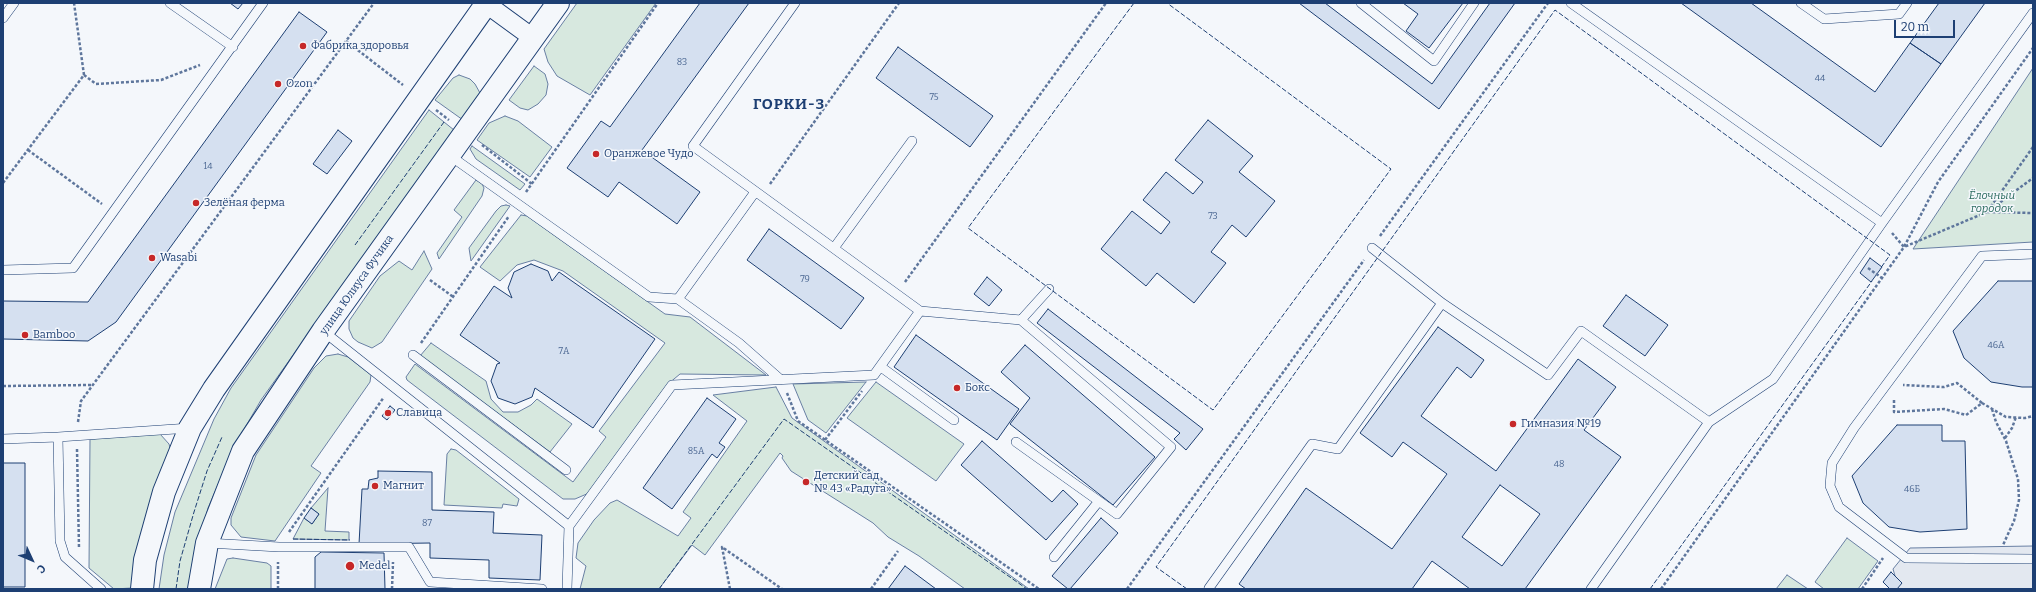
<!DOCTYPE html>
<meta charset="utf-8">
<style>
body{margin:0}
#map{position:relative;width:2036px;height:592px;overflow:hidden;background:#f4f7fb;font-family:Bitter,serif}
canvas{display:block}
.frame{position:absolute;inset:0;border:4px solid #1d3f73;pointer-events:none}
.north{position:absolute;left:12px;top:540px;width:40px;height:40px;-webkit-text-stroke:3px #f4f7fb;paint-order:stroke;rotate:134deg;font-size:11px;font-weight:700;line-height:16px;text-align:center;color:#1d3f73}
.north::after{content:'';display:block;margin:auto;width:14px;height:18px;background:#1d3f73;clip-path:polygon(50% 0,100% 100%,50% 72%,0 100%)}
.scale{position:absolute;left:1894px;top:20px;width:61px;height:18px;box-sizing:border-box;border:2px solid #1d3f73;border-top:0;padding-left:5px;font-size:12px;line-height:14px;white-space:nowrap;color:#1d3f73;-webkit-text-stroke:3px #f4f7fb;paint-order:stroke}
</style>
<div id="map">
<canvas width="2036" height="592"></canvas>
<div class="frame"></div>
<div class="north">С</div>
<div class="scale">20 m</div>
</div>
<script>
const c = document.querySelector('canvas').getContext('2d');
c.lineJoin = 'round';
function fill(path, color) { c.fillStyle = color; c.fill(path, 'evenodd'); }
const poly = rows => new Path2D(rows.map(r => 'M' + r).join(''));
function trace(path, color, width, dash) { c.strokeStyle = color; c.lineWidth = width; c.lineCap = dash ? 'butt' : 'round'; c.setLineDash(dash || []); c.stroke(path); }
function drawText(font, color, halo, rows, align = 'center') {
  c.font = font + ' Bitter,serif'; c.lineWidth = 3; c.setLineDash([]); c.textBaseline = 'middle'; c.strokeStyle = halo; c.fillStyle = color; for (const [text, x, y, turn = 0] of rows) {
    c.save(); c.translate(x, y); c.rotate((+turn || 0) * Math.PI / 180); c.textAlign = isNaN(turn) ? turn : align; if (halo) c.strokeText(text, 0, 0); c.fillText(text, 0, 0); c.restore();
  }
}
const green = poly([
 [577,3,656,3,590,95,557,76,548,62,544,49,577,3],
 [534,66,545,74,548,84,546,95,538,104,528,110,520,108,509,100,534,66],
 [2033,68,2033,242,1913,249,2033,68],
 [459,75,470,79,475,84,480,93,463,120,435,100,453,78,459,75],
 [429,110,454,130,261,400,235,445,208,508,191,575,189,589,159,589,164,555,175,512,214,419,231,388,429,110],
 [505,116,518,121,552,147,530,177,477,140,489,123,505,116],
 [472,146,525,184,520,190,476,159,470,149,472,146],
 [476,180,482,184,484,188,482,196,439,259,437,253,462,217,454,210,476,180],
 [506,205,510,206,471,261,469,248,496,211,501,206,506,205],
 [521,215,527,216,665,314,690,317,766,375,680,374,668,384,589,493,575,499,563,499,407,380,406,377,415,364,573,482,606,437,599,431,665,343,563,271,534,260,517,265,500,281,480,267,521,215],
 [424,251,432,269,382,342,372,348,358,342,353,338,349,329,349,321,380,276,399,261,412,270,424,251],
 [431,343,486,381,491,399,503,412,518,412,531,405,537,399,572,424,550,452,420,356,431,343],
 [338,354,348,357,371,375,370,382,311,466,321,473,275,541,241,537,231,525,231,518,256,455,314,368,326,356,338,354],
 [866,382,826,433,808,420,793,384,866,382],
 [876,382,964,444,936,481,847,418,876,382],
 [776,387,792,418,1029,589,965,589,919,556,888,537,873,523,791,471,782,458,783,456,780,453,705,555,692,545,659,589,580,589,586,566,576,558,578,543,594,520,610,503,617,500,678,536,691,518,683,512,747,421,713,395,776,387],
 [160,434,169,444,171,451,132,588,114,589,89,568,90,439,160,434],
 [451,449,456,450,519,499,517,506,503,504,502,508,444,505,447,454,451,449],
 [328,488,325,531,349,532,349,540,293,539,304,518,312,524,319,514,311,508,328,488],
 [1847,538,1878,561,1858,589,1824,589,1815,582,1847,538],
 [233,558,267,563,271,566,271,589,215,589,227,559,233,558],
 [1787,575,1808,589,1776,589,1787,575]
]);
const parking = poly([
 [2033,546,2033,589,1894,589,1898,586,1893,569,1910,548,2033,546]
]);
const building = poly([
 [230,3,243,3,238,9,230,3],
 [700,3,749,3,642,150,700,192,677,224,619,182,608,197,567,168,601,121,610,127,700,3],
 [1299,3,1325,3,1432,84,1490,3,1515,3,1439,109,1299,3],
 [1403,3,1463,3,1429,48,1406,31,1418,14,1403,3],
 [1681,3,1751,3,1875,92,1910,43,1941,64,1881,147,1681,3],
 [1939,3,1985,3,1941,64,1910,43,1939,3],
 [299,12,327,32,116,322,88,341,3,339,3,301,88,302,299,12],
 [898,47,993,116,970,147,876,78,898,47],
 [1208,120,1253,156,1239,172,1275,201,1246,237,1232,225,1211,252,1226,263,1194,303,1157,273,1146,286,1101,249,1132,211,1161,234,1170,222,1143,200,1166,172,1193,194,1203,182,1175,160,1208,120],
 [338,130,352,141,327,174,313,164,338,130],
 [769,229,864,298,841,329,747,260,769,229],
 [1870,258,1882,267,1871,282,1860,273,1870,258],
 [531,264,548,271,552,281,559,272,655,339,593,428,535,388,532,397,515,404,498,398,491,381,497,364,500,363,460,335,494,286,512,298,508,288,514,272,531,264],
 [987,277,1002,290,989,306,974,294,987,277],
 [1998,281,2033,281,2033,387,2022,387,1991,382,1964,358,1953,331,1998,281],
 [1626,295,1668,325,1645,356,1603,326,1626,295],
 [1048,309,1203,429,1186,450,1174,439,1180,433,1037,323,1048,309],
 [1438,327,1484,360,1471,378,1457,367,1421,416,1496,471,1578,359,1616,387,1584,430,1621,457,1525,589,1470,589,1432,561,1412,589,1246,589,1239,584,1306,488,1392,549,1447,474,1403,442,1392,457,1360,433,1438,327],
 [1500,485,1540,514,1502,566,1462,537,1500,485],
 [916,335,1019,409,997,440,894,367,916,335],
 [1025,345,1155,457,1113,505,1010,424,1030,398,1001,372,1025,345],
 [707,398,736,419,719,443,725,447,717,458,712,454,672,509,643,488,707,398],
 [390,406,395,410,387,420,382,416,390,406],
 [1897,425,1942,425,1942,441,1965,441,1967,529,1920,532,1889,527,1863,503,1852,476,1897,425],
 [982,441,1052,502,1063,490,1078,504,1046,540,961,465,982,441],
 [3,463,25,463,25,587,3,587,3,463],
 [378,471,432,472,432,510,494,512,493,533,542,535,540,580,489,578,489,560,430,558,430,543,359,544,362,489,368,489,369,480,378,478,378,471],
 [311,508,319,514,312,524,304,518,311,508],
 [1101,518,1118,533,1070,589,1068,589,1052,576,1101,518],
 [321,552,384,553,385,589,315,589,315,557,321,552],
 [905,566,936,589,888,589,905,566],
 [1891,572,1902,583,1897,589,1890,589,1883,582,1891,572]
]);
const path = poly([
 [346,41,403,85],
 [84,75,96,84,161,80,200,65],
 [436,110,449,120],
 [482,145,532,184],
 [2033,147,1987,212,2033,213],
 [28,150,102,204],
 [3,183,84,75,74,3],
 [770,184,899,3],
 [526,192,658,3],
 [1892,233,1904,247,1987,212,2033,178],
 [1380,236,1548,3],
 [1868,268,1882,278],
 [430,280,452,296],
 [905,282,1106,3],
 [421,343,509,216],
 [3,386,92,385],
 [787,393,798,421,1039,589],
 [1894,400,1894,412,1944,409,1966,415,1982,403,1957,383,1944,387,1903,385],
 [1982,403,2006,417,2025,418,2033,416],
 [1992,409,1996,422,2006,441,2018,479,2019,500,2014,521,2003,545],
 [78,422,81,401,374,3],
 [2005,438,2012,428,2016,417],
 [825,440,862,391],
 [77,449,79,548],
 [289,532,384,397],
 [278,589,278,562],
 [392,589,393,562],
 [730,589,722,547,782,589],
 [871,589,898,551],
 [1127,589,1364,260],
 [1661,589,1904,247,1938,182,2033,48],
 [1862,589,1883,558]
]);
const service = poly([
 [170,3,233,47],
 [795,3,693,146,920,311,1021,320,1049,289],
 [1361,3,1434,61,1474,3],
 [1571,3,1882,223],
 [1801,3,1824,19,1899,14,1907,3],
 [3,18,14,3],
 [449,155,649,297,678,299],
 [755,192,678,299,739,343,781,380],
 [834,248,912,141],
 [1372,248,1442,303,1548,375,1581,331,1709,422],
 [2033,254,1982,256,1854,428,1832,463,1830,486,1839,507,1906,558,2033,559],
 [3,270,73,268,263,3],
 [323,331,569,526,672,385,874,375,920,311],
 [413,355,566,470],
 [881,367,954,420],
 [3,439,58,437],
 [1016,442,1117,514,1171,447,1021,320],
 [207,543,279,547,409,547,430,582,542,589],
 [1054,557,1099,501],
 [101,589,65,557,60,541,58,437,190,428],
 [567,589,569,526],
 [1210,589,1209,588,1312,444,1338,449,1442,303],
 [1591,589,1709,422,1773,379,1882,223,2033,13]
]);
const minor = poly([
 [485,3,533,38]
]);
const secondary = poly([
 [142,589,145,560,164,492,190,428,214,389,487,3],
 [199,589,207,543,243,451,323,331,558,3]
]);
const fence = poly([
 [1134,3,968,228,1213,410,1391,169,1167,3],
 [355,245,444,122],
 [293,539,350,540],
 [176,589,180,561,194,512,207,471,222,437],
 [659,589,784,419,1027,589],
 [1187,589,1156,567,1555,10,1890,255,1880,269],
 [1650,589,1872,281]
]);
const markers = [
 [303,46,4,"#c62828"],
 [278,84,4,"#c62828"],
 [596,154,4,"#c62828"],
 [196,203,4,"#c62828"],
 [152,258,4,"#c62828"],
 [25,335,4,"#c62828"],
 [957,388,4,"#c62828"],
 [388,413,4,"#c62828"],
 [1513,424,4,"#c62828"],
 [806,482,4,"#c62828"],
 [375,486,4,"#c62828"],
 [350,566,5,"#c62828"]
];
const numberNames = [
 ["83",682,62],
 ["44",1820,78],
 ["75",934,97],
 ["14",208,166],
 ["73",1213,216],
 ["79",805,279],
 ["46А",1996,345],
 ["7А",564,351],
 ["85А",696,451],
 ["48",1559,464],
 ["46Б",1912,489],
 ["87",427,523]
];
const poiNames = [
 ["Фабрика здоровья",311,46],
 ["Ozon",286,84],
 ["Оранжевое Чудо",604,154],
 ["Зелёная ферма",204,203],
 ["Wasabi",160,258],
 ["Bamboo",33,335],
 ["Бокс",965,388],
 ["Славица",396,413],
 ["Гимназия №19",1521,424],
 ["Детский сад",814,476],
 ["№ 43 «Радуга»",814,489],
 ["Магнит",383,486],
 ["Medel",359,566]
];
const parkNames = [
 ["Ёлочный",1992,196],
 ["городок",1992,209]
];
const streetNames = [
 ["улица Юлиуса Фучика",357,285,-55]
];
const districtNames = [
 ["ГОРКИ-3",789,105]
];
fill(green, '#d7e8df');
trace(green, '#687fa3', 1);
fill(parking, '#e3e8f0');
trace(parking, '#687fa3', 1);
fill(building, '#d5e0f0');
trace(building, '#1d3f73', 1);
trace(service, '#1d3f73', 10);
trace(minor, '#1d3f73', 20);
trace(secondary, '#1d3f73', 24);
trace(path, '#5e769c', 2.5, [3, 2]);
trace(service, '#f4f7fb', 9);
trace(minor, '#f4f7fb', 18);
trace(secondary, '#f4f7fb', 22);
trace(fence, '#1d3f73', 1, [5, 2]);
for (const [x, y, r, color] of markers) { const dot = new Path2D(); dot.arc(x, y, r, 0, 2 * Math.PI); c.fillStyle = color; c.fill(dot); trace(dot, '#f4f7fb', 1.5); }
drawText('9px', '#4b6792', null, numberNames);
drawText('11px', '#1d3f73', '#f4f7fb', poiNames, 'left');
drawText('italic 11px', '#2c6c60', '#f4f7fb', parkNames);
drawText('11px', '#1d3f73', '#f4f7fb', streetNames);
c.letterSpacing = '1px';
drawText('bold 15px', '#1d3f73', '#f4f7fb', districtNames);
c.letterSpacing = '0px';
</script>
